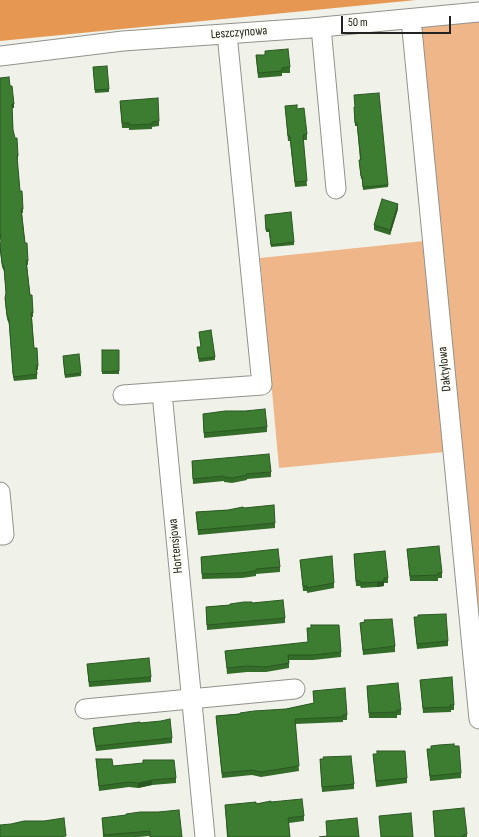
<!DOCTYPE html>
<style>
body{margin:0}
#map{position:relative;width:479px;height:837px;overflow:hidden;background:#f0f1e9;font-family:"Sofia Sans Condensed",sans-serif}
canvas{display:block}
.scale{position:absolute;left:341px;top:16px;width:110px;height:18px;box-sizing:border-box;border:2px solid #222320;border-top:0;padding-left:5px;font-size:12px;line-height:14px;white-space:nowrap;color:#222320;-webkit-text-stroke:3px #fdfef6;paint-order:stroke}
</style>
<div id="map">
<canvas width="479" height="837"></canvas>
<div class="scale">50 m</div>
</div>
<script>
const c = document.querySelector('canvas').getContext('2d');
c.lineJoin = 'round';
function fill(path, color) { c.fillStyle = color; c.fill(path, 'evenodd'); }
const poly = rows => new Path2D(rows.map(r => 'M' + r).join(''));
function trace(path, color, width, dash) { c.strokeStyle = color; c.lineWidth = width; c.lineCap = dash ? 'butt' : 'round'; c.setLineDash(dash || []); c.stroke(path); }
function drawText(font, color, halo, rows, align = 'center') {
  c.font = font + ' "Sofia Sans Condensed",sans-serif'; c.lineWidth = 4; c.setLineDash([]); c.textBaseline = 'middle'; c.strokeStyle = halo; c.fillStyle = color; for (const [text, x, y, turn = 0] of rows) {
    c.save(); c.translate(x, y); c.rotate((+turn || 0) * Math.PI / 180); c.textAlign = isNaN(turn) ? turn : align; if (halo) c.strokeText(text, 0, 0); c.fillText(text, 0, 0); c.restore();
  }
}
const green = poly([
 [479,21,479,622,421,27],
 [424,241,445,452,279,468,260,258]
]);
const forest = poly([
 [0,0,416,0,0,41]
]);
const minor = poly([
 [411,19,479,719],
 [321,27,336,189],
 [0,56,123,41,311,28,479,12],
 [162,393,205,837],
 [123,395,262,385,227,34],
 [0,492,4,535,0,535],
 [85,709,295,689]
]);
const wall = poly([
 [256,55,290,67,290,73,282,73,282,76,258,78],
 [93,67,109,89,109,92,95,93],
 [0,78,10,86,14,108,12,108,13,130,18,156,18,160,17,160,20,191,23,209,23,213,22,213,25,243,28,261,28,265,27,265,30,295,33,313,33,317,32,317,34,348,38,366,38,370,37,370,37,379,14,381,13,377,9,324,7,319,5,302,6,295,4,271,2,267,0,250,1,242,0,236],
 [120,101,159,121,159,126,152,127,152,129,129,130,129,128,122,128],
 [285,106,297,109,307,134,307,140,303,140,307,186,295,187,290,141,288,141],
 [354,109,388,185,388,187,363,190,362,179,361,179,359,162,360,160,357,126,355,126],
 [398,209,390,235,374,230,374,225],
 [265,217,294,242,294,245,271,247,269,232,266,232],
 [199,332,215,357,215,360,199,362,197,347,201,347],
 [102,350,119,350,119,374,102,374],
 [63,359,81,373,81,376,65,378],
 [245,411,267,427,267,432,204,438,203,414],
 [192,461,271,472,271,477,247,479,247,480,232,483,224,482,224,481,193,484],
 [244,508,275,523,275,528,198,535,196,512,228,510],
 [407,549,442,573,442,578,438,578,438,581,410,581],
 [354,554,388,578,388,583,384,583,384,586,377,587,361,588,360,586,356,586],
 [201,557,280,567,280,572,256,574,256,576,242,578,202,579],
 [300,560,334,583,334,588,307,593,307,591,303,591],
 [252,603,285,618,285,623,207,630,206,607],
 [414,617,448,641,448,646,417,649],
 [364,622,395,646,395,652,363,655,360,623],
 [307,628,341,652,341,657,313,660,289,660,289,668,266,672,247,672,227,674,225,651,308,643],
 [87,664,151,677,151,682,89,687],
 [420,680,454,705,454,710,451,710,451,712,423,713],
 [367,686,401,710,401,715,397,715,397,718,369,718],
 [313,691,347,715,347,720,343,720,343,722,295,724,299,771,261,777,252,775,222,778,216,716,286,709,314,703],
 [140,723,172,738,172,743,96,751,93,733,93,728],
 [427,749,461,773,461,778,430,781],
 [373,754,407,778,407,783,376,787],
 [96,759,113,766,176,778,176,783,152,785,138,788,129,787,99,791],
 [320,759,354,784,354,789,322,792],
 [271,802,304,816,304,821,289,823,290,837,227,837,225,805,256,804],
 [433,811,467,834,467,837,435,837],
 [102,818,182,837,150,837,150,836,138,837,103,837]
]);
const shadedWall = poly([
 [12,104,14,104,14,108,12,108],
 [398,204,398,209,390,235,390,230],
 [384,581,384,586,377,587,377,582],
 [152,780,152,785,138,788,138,783]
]);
const building = poly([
 [288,49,290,67,282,68,282,71,258,73,256,55,265,55,265,51,288,49],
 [107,66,109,89,95,90,93,67,107,66],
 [9,77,10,86,12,86,14,104,12,104,13,130,15,138,17,138,18,156,17,156,20,191,22,191,23,209,21,209,22,217,25,243,27,243,28,261,26,261,27,269,30,295,32,295,33,313,31,313,34,348,37,348,38,366,36,366,37,374,14,377,13,373,9,320,7,315,5,298,6,293,4,267,2,263,0,246,1,241,0,232,0,78,9,77],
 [379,93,388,185,363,187,362,176,361,176,359,160,361,160,357,123,355,123,354,107,355,107,354,95,379,93],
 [158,98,159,121,152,122,152,124,129,125,129,123,122,123,120,101,158,98],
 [297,105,297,109,304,108,307,134,303,135,307,181,295,182,290,136,288,136,285,106,297,105],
 [382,199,398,204,390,230,374,225,382,199],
 [291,212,294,242,271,245,269,229,266,230,265,215,291,212],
 [211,330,215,357,199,359,197,347,201,347,199,332,211,330],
 [102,350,119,350,119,371,102,372,102,350],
 [79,354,81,373,65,375,63,356,79,354],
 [265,409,267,427,204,433,203,414,225,411,245,411,265,409],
 [269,454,271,472,246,474,247,475,232,478,224,477,224,476,193,479,192,461,269,454],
 [274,505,275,523,198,530,196,512,228,510,243,507,244,508,274,505],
 [439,546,442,573,438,573,438,575,410,576,407,549,439,546],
 [278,549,280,567,256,569,256,571,242,573,202,574,201,557,278,549],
 [385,551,388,578,384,578,384,581,377,582,361,583,360,581,356,581,354,554,385,551],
 [332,556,334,583,307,588,307,586,303,586,300,560,332,556],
 [283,600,285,618,207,625,206,607,230,605,230,604,244,602,252,602,252,603,283,600],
 [446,614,448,641,417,644,414,617,418,617,418,615,446,614],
 [392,619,395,646,363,650,360,623,365,622,364,620,392,619],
 [311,625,339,625,341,652,313,655,288,655,289,663,266,667,247,666,227,668,225,651,308,642,307,628,311,628,311,625],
 [149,658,151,677,89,682,87,664,149,658],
 [452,677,454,705,450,705,451,707,423,708,420,680,452,677],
 [398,683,401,710,397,710,397,712,369,713,367,686,398,683],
 [345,688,347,715,343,715,343,717,295,719,299,766,261,772,252,770,222,773,216,716,240,714,240,713,254,711,286,709,314,703,313,691,345,688],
 [170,719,172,738,96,746,93,728,140,722,140,723,161,721,170,719],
 [454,744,454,746,459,746,461,773,430,776,427,749,431,749,431,746,439,745,454,744],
 [377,751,405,751,407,778,376,781,373,754,377,754,377,751],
 [351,756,354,784,322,787,320,759,324,759,323,757,351,756],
 [96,759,112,759,113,766,143,763,143,760,174,760,176,778,152,780,138,783,129,782,99,786,96,759],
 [302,799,304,816,288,818,290,837,228,837,225,805,256,802,256,804,271,801,271,802,302,799],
 [464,808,467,834,463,835,463,837,435,837,433,811,464,808],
 [179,810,182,837,150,837,150,831,104,835,102,818,126,815,126,814,140,812,158,812,179,810],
 [411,813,413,837,381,837,379,816,411,813],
 [64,818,66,836,59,837,0,837,0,825,11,824,24,821,44,821,64,818],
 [357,818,359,837,319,837,327,836,326,821,357,818]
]);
const streetNames = [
 ["Leszczynowa",239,33,-4],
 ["Daktylowa",445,369,-96],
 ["Hortensjowa",176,546,-96]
];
fill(green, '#efb789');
fill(forest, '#e69852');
trace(minor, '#91928b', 21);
trace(minor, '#fff', 19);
fill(wall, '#346c2a');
fill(shadedWall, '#2b5822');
fill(building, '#3d7d31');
trace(building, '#2b5822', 1);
drawText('13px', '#222320', '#fdfef6', streetNames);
</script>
